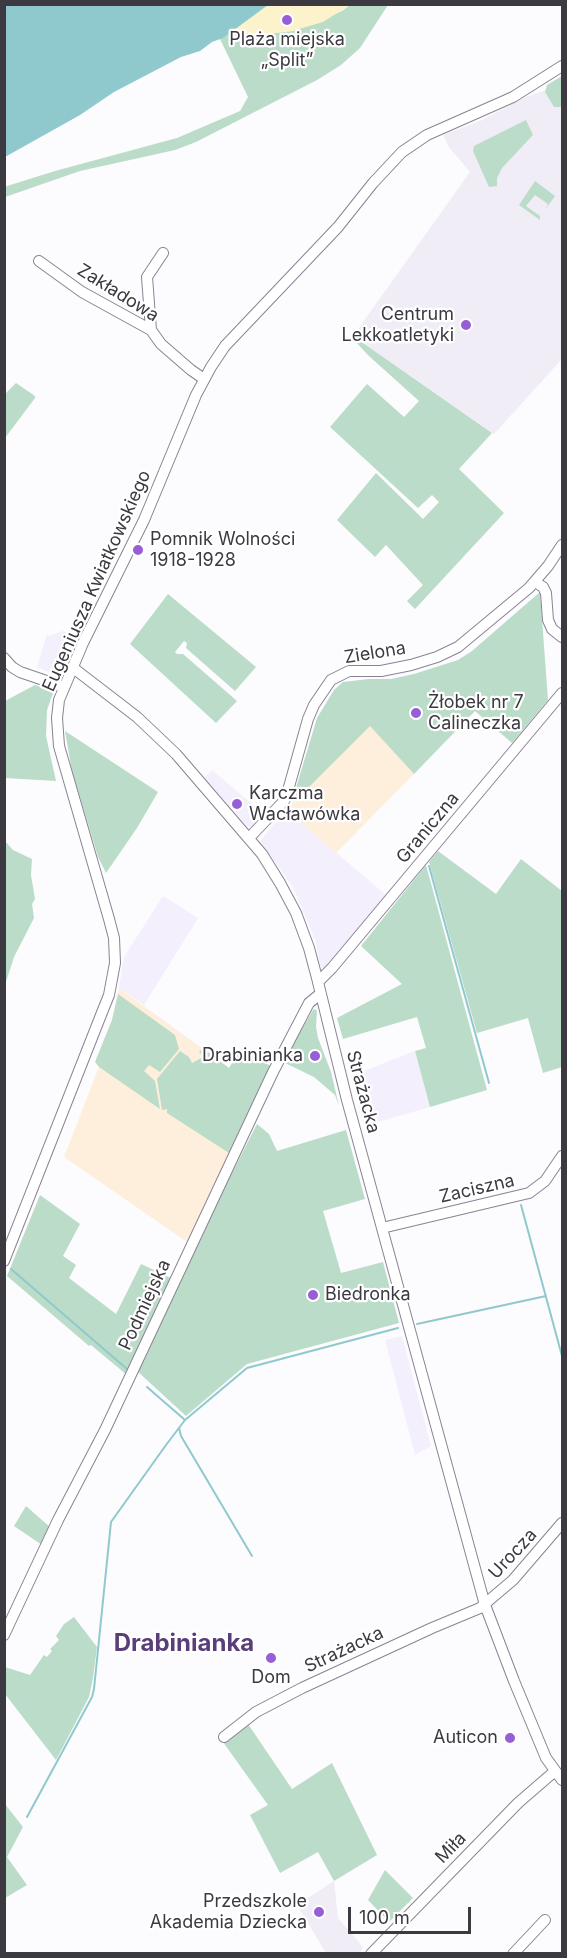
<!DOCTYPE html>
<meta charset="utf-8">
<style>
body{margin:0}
#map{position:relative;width:567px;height:1958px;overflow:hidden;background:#fcfbfe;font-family:Inter,sans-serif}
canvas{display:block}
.frame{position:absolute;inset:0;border:6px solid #3c3941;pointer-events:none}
.scale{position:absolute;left:348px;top:1907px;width:123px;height:27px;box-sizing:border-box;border:3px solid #3c3941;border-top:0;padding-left:8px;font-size:18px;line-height:21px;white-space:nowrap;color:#3c3941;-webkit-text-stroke:4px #fff;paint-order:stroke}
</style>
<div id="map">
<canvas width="567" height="1958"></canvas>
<div class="frame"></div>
<div class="scale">100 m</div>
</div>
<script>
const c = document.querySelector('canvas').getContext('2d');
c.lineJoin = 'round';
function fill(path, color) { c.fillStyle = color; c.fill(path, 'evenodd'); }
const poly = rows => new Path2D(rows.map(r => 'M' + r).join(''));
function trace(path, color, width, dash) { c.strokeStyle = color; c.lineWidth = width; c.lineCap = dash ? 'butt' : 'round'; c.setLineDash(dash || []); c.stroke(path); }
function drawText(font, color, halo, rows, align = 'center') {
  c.font = font + ' Inter,sans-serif'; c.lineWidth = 4.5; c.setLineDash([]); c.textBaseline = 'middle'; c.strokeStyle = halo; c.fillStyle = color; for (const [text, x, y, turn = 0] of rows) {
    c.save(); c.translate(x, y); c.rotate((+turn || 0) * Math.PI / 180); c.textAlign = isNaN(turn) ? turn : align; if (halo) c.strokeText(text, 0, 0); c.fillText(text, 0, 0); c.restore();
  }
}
const commercial = poly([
 [63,631,79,638,68,662,58,676,37,667,47,634,49,636],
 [212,770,253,805,263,807,270,807,274,803,254,827,248,827,205,778],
 [286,810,386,895,324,968,320,966,316,942,293,887,260,841],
 [163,896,198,918,144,1005,119,988,124,957],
 [415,1051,430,1107,364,1126,351,1076],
 [402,1336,431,1446,415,1455,385,1340]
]);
const industrial = poly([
 [370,725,414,774,336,853,286,810],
 [119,988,229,1068,241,1049,272,1067,190,1244,64,1157,99,1067,95,1062,112,1020]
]);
const built = poly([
 [562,79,562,359,494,434,353,336,470,172,449,147,443,135,480,121,526,97,546,90],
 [334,1881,338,1918,363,1947,360,1953,326,1953,297,1905]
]);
const green = poly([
 [350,5,388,5,360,48,341,65,317,80,196,142,175,150,80,171,5,197,4,187,55,171,177,138,240,111,248,97,220,39,233,30,257,35,292,31,342,11],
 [562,76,562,107,554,107,545,92,547,85],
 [526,120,533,135,502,168,497,178,497,186,489,187,473,151,474,146],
 [535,181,555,196,545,210,548,204,535,195,526,206,540,216,540,220,519,205],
 [353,336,492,433,459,469,504,513,415,609,407,601,423,585,386,545,375,557,337,520,376,473,423,519,439,502,432,495,418,508,330,427,367,384,404,417,419,401,369,356,352,338],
 [16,383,35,396,35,398,5,438,5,394],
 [540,592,548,700,512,743,475,711,414,774,370,726,295,801,293,798,317,718,334,690,343,682,369,679,391,679,414,674,458,660,472,651],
 [168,594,256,667,235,691,186,648,187,643,184,641,175,652,177,654,183,654,237,701,216,723,130,644],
 [35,685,51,690,53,693,47,710,46,736,56,781,5,778,5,701],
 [65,731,158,792,137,828,106,873,98,857,72,771],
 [5,841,13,850,32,859,31,875,35,899,32,904,34,918,14,957,5,985],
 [438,851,496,894,521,859,562,891,562,1067,543,1073,528,1018,477,1033,429,862],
 [426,865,487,1090,430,1107,415,1051,426,1048,417,1017,343,1039,337,1018,402,984,361,946],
 [118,994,175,1035,179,1049,160,1072,149,1065,144,1071,155,1081,160,1109,99,1067,95,1062,112,1020],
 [315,1009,317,1011,316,1027,318,1038,331,1072,339,1106,335,1095,314,1077,283,1062,313,1010],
 [204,1049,229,1068,241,1049,272,1067,232,1155,167,1113,167,1109,162,1110,157,1079,180,1051,189,1057,192,1063,203,1057,199,1051],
 [257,1124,269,1134,277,1151,346,1130,365,1199,323,1211,341,1273,383,1262,399,1323,247,1364,186,1416,136,1370,231,1166,233,1171],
 [40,1195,80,1224,63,1256,76,1265,69,1278,116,1314,141,1264,173,1279,127,1375,91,1345,89,1346,7,1276],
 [26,1506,51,1528,42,1545,14,1526],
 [74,1617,97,1647,93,1678,89,1697,56,1760,5,1694,5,1667,30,1675,44,1655,47,1657,52,1651,50,1649,59,1640,56,1636,64,1624],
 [248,1724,292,1789,332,1763,377,1855,334,1881,318,1852,280,1873,250,1815,268,1805,223,1742],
 [5,1804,23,1827,7,1857,27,1885,5,1898],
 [385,1870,413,1898,389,1922,368,1900]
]);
const sand = poly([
 [268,5,350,5,323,22,292,31,257,35,233,30]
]);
const water = poly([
 [4,5,5,4,268,5,223,38,212,42,200,51,181,57,114,92,80,115,5,157]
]);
const stream = poly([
 [429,866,489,1083],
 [521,1205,562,1356],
 [11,1269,127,1369],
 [417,1324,546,1296],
 [185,1420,247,1368,398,1328],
 [179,1428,181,1436,252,1556],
 [27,1817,92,1697,94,1689,111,1522,166,1445,185,1420,147,1387]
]);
const minor = poly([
 [39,261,82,292,151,330,161,344,191,370,204,379],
 [151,330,147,277,163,253],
 [535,582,543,587,546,593,548,620,552,629,562,637],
 [4,658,12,667,20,672,64,687],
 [72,667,137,717,176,754,262,854,280,883,296,913,309,948,317,978,347,1100,485,1605,514,1681,546,1758,562,1780],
 [249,838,284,801,287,794,308,719,314,705,331,680,349,671,381,671,411,665,437,657,458,647,529,588,548,566,562,545],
 [318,982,332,968,562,693],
 [382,1228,529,1193,545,1181,562,1156],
 [4,1261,101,1015,109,995,115,963,114,938,109,919,59,746,57,718,59,700,83,643,144,520,196,395,211,367,225,346,338,227,373,183,402,152,427,135,513,97,562,66],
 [4,1635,58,1520,105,1430,273,1072,309,1003,320,994],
 [224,1737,256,1712,302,1688,432,1628,480,1608,513,1580,562,1523],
 [371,1954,518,1803,555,1771],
 [513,1954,545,1920]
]);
const markers = [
 [287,20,6,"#985ed6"],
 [466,325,6,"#985ed6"],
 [138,550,6,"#985ed6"],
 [416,713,6,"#985ed6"],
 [237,804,6,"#985ed6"],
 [315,1056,6,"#985ed6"],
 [313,1295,6,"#985ed6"],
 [271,1658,6,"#985ed6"],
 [510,1738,6,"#985ed6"],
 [319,1912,6,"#985ed6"]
];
const poiNames = [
 ["Plaża miejska",287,40,"center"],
 ["„Split”",287,61,"center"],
 ["Centrum",454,315],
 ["Lekkoatletyki",454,336],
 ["Pomnik Wolności",150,540,"left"],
 ["1918-1928",150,561,"left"],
 ["Żłobek nr 7",428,703,"left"],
 ["Calineczka",428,724,"left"],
 ["Karczma",249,794,"left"],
 ["Wacławówka",249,815,"left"],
 ["Drabinianka",303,1056],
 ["Biedronka",325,1295,"left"],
 ["Dom",271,1678,"center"],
 ["Auticon",498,1738],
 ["Przedszkole",307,1902],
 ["Akademia Dziecka",307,1923]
];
const streetNames = [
 ["Zakładowa",118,293,32],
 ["Eugeniusza Kwiatkowskiego",97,581,-66],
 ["Zielona",375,653,-9],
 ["Graniczna",428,828,-50],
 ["Strażacka",363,1092,75],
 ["Zaciszna",477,1189,-13],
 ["Podmiejska",145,1305,-65],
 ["Urocza",513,1554,-47],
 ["Strażacka",344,1650,-25],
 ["Miła",451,1848,-46]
];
const districtNames = [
 ["Drabinianka",184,1644]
];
fill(commercial, '#f4effc');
fill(industrial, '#feefdc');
fill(built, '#f1edf7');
fill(green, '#bbdcc8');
fill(sand, '#fcf2cc');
fill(water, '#90c9cd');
trace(stream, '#90c9cd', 2);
trace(minor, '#898394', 12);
trace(minor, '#fff', 10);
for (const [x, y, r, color] of markers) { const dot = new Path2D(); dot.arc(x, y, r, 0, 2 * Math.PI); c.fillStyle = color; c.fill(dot); trace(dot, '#fff', 2); }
drawText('18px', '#3c3941', '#fff', poiNames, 'right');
drawText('18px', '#3c3941', '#fff', streetNames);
drawText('bold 24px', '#593e79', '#fff', districtNames);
</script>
